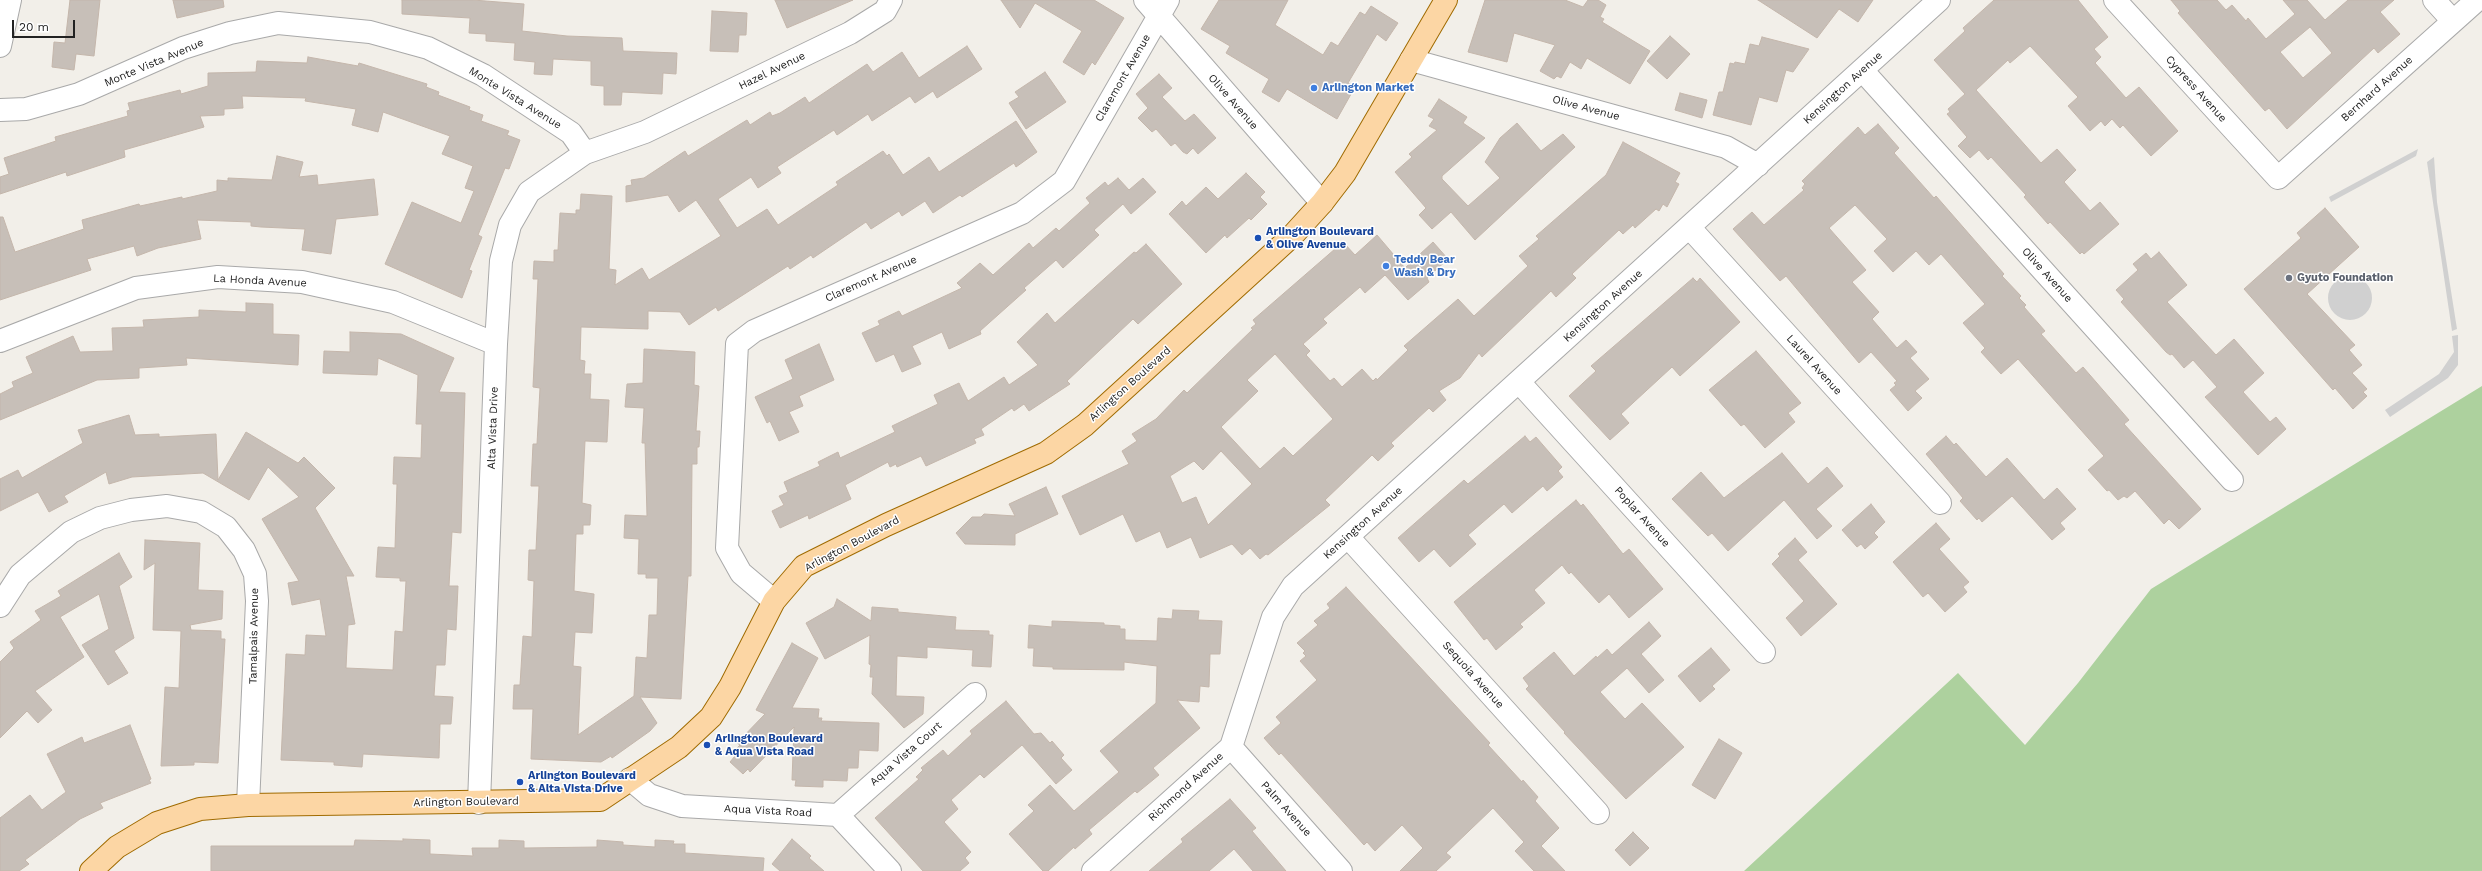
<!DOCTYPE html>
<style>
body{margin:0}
#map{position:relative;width:2482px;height:871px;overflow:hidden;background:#f2efe9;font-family:"Work Sans",sans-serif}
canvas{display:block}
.scale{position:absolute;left:12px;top:20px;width:63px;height:18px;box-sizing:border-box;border:2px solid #222;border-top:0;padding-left:5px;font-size:12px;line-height:14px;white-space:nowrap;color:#222;-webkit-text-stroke:3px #fff;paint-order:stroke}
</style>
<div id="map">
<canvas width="2482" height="871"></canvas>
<div class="scale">20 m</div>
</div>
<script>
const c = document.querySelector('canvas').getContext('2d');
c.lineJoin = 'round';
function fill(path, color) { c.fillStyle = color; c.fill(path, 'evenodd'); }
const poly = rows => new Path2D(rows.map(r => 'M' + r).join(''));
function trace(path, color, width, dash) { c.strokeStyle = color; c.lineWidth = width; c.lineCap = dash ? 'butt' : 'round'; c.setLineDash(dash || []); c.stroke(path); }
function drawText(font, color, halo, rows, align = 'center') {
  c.font = font + ' "Work Sans",sans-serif'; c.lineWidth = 3; c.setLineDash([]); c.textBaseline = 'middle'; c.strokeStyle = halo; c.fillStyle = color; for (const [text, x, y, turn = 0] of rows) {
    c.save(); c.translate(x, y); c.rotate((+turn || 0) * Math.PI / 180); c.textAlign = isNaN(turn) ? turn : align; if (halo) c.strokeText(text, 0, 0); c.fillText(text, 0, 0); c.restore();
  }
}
const religious = poly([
 [2418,149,2416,156,2331,202,2329,197],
 [2434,157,2437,202,2457,329,2452,331,2427,162],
 '2328 298a22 22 0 1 1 44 0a22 22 0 1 1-44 0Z',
 [2458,335,2458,365,2448,378,2390,417,2385,410,2439,374,2454,352,2452,336]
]);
const forest = poly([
 [2482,386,2482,871,1744,871,1958,673,2025,745,2078,683,2151,589]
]);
const building = poly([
 [70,0,100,0,94,56,76,54,74,70,52,67,54,42,65,43,70,0],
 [173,0,223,0,224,7,177,18,173,0],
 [402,0,473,0,524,4,522,31,567,36,622,38,623,51,677,53,676,74,663,73,662,94,622,92,621,105,604,105,604,86,591,85,591,61,553,59,552,75,534,74,535,62,514,60,515,43,486,41,486,34,469,33,470,18,402,14,402,0],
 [775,0,853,0,787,28,775,0],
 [1001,0,1094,0,1124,18,1095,65,1092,62,1084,75,1063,62,1082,31,1035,3,1020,28,1001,0],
 [1219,0,1288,0,1275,25,1323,55,1331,42,1338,46,1360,12,1365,15,1371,6,1398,23,1386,41,1377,34,1348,83,1355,87,1337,119,1287,89,1279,102,1262,92,1269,79,1226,53,1230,46,1201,29,1219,0],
 [1485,0,1565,0,1583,7,1588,0,1598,0,1606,5,1600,17,1604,19,1602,22,1650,51,1630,84,1587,58,1581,69,1570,62,1561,78,1557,76,1554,79,1540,71,1555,45,1514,33,1507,62,1468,52,1485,0],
 [1758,0,1873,0,1858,22,1839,9,1817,38,1758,0],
 [1994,0,2078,0,2108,37,2094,49,2101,57,2095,63,2126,98,2139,87,2178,131,2151,156,2123,125,2120,128,2112,119,2105,126,2101,121,2090,131,2068,106,2078,97,2030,46,2010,63,2008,60,1976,90,2041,163,2057,149,2076,170,2064,182,2090,211,2100,202,2119,224,2084,254,2082,252,2080,254,2050,222,2048,224,2024,197,2026,195,1991,157,1988,160,1979,150,1970,158,1958,146,1967,137,1947,114,1950,112,1948,109,1965,94,1934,60,1965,31,1963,28,1994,0],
 [2171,0,2217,0,2226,10,2232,5,2246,21,2248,18,2266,39,2295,14,2283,0,2307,0,2325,20,2348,0,2394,0,2380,12,2400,34,2378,53,2374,48,2287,129,2269,108,2265,111,2178,13,2180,11,2171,0],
 [2310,27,2332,53,2303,78,2280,52,2310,27],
 [712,11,747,13,746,35,739,35,738,52,710,51,712,11],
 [1670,36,1690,54,1667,79,1647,61,1670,36],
 [1762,37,1809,49,1793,72,1786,70,1777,102,1759,97,1751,125,1713,115,1719,92,1723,92,1730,63,1734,64,1735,62,1745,64,1750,44,1759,46,1762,37],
 [967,46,982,69,937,98,933,91,915,103,910,96,872,121,868,114,837,135,834,130,777,167,781,173,758,188,751,177,718,199,737,228,767,209,778,225,838,185,836,182,883,151,887,156,889,154,903,175,929,157,939,172,1016,121,1037,152,1016,167,1014,163,962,197,960,195,933,213,925,201,902,216,899,211,871,229,866,222,813,258,811,255,790,269,788,266,718,311,716,307,689,325,680,312,648,311,648,329,581,327,580,360,585,361,584,374,591,374,590,399,609,400,607,442,585,441,582,503,591,505,590,525,583,525,583,534,576,534,574,591,594,594,592,633,575,632,573,666,581,667,578,735,634,696,636,657,647,658,649,615,657,615,658,578,646,578,646,574,638,574,639,539,624,538,625,515,647,516,645,443,642,443,644,408,625,407,627,384,643,383,644,349,695,352,694,385,699,386,696,431,700,431,699,447,697,447,697,464,692,464,691,576,688,576,681,699,640,697,657,723,650,731,612,758,611,756,601,762,531,759,533,709,513,709,514,685,520,685,523,636,532,637,534,581,528,580,529,550,536,550,539,486,531,486,533,444,537,444,540,388,533,387,538,279,533,279,534,261,554,262,554,250,558,250,560,213,576,214,576,210,580,210,581,194,612,196,609,269,616,270,615,285,642,268,649,280,721,236,696,200,679,212,668,195,626,202,626,186,632,185,631,180,644,178,685,151,688,156,747,120,750,125,770,112,772,116,780,113,805,97,809,103,867,64,873,72,902,52,919,78,967,46],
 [308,57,358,66,359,63,427,84,426,87,439,92,438,95,470,107,469,110,483,115,481,121,509,131,507,135,520,140,509,169,505,168,478,235,482,237,469,270,472,271,462,298,385,264,412,202,461,223,474,191,465,188,473,166,442,154,450,136,383,112,378,132,352,125,356,109,305,101,306,98,242,96,243,108,224,109,224,115,200,116,204,127,124,150,125,157,67,176,66,172,0,194,0,177,9,174,4,158,56,141,55,137,128,116,127,111,130,110,128,103,180,90,181,94,208,86,208,73,256,72,257,61,307,63,308,57],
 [1045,72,1066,102,1026,129,1009,103,1019,97,1015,92,1045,72],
 [1159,74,1172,88,1162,97,1185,121,1194,114,1216,138,1198,154,1193,148,1187,154,1183,152,1175,143,1171,146,1156,129,1152,132,1138,118,1148,108,1136,94,1159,74],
 [1680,93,1707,100,1702,118,1675,110,1680,93],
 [1439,99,1467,117,1463,123,1485,138,1442,176,1442,179,1468,206,1500,178,1485,162,1500,138,1517,123,1541,151,1563,134,1575,147,1475,240,1451,212,1432,229,1419,215,1426,208,1395,172,1412,157,1409,154,1437,130,1429,126,1434,119,1428,116,1439,99],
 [1878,124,1899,148,1894,153,1934,198,1936,196,2004,274,2002,276,2021,296,2019,298,2026,305,2024,307,2045,331,2041,334,2076,373,2083,367,2129,420,2124,424,2201,509,2179,529,2169,519,2164,524,2135,491,2127,498,2124,496,2118,500,2109,490,2107,491,2088,470,2104,456,2018,359,2001,374,1981,352,1985,348,1963,323,1985,304,1941,254,1929,265,1916,251,1893,272,1874,251,1887,239,1855,205,1829,228,1866,270,1852,282,1879,312,1872,319,1897,348,1906,340,1917,352,1910,358,1929,379,1915,391,1922,398,1908,411,1890,390,1896,385,1894,383,1897,381,1871,352,1859,363,1786,276,1780,281,1733,229,1752,212,1764,225,1804,190,1802,188,1805,184,1802,181,1858,127,1865,135,1878,124],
 [1623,142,1680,173,1675,182,1679,184,1667,207,1663,204,1659,211,1656,209,1635,228,1633,225,1623,234,1619,230,1572,274,1576,278,1556,297,1551,291,1482,357,1479,353,1460,378,1439,391,1446,400,1433,412,1429,408,1391,443,1394,446,1378,461,1372,455,1325,500,1330,505,1268,555,1266,554,1260,559,1250,548,1242,555,1232,544,1200,558,1191,537,1167,548,1160,531,1136,542,1123,514,1080,535,1062,496,1129,464,1122,451,1137,441,1132,434,1156,419,1184,390,1187,393,1253,329,1251,328,1256,324,1253,320,1343,242,1355,255,1377,235,1405,268,1433,242,1448,259,1427,278,1429,282,1408,300,1385,275,1365,293,1360,287,1323,319,1327,323,1303,344,1310,351,1306,355,1330,381,1334,378,1342,387,1362,369,1373,381,1376,378,1377,380,1408,350,1404,346,1458,299,1474,316,1528,266,1519,256,1539,239,1536,236,1606,175,1623,142],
 [1275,354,1333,419,1293,456,1284,447,1260,469,1221,427,1258,391,1247,380,1275,354],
 [1221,451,1252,484,1208,525,1196,497,1182,503,1170,476,1194,461,1203,470,1221,451],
 [277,156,303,162,299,177,317,175,318,185,374,179,378,215,336,219,331,254,302,250,305,229,261,227,251,226,251,222,197,220,201,239,158,248,137,256,134,246,87,259,91,270,0,300,0,217,3,217,15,252,84,229,82,220,139,204,140,206,182,197,182,199,217,191,217,180,228,181,228,178,272,180,277,156],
 [1246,173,1265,192,1260,197,1267,204,1251,220,1249,218,1227,238,1225,235,1206,253,1169,214,1182,201,1186,206,1206,187,1218,199,1246,173],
 [1118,178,1129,190,1143,178,1156,192,1131,214,1123,204,1094,230,1099,235,1085,248,1063,268,1056,260,1024,288,1026,290,980,331,981,334,949,349,942,332,912,346,921,364,902,372,894,354,876,362,862,333,880,325,878,321,899,311,902,316,962,288,957,283,980,263,993,275,1029,243,1033,248,1056,228,1059,231,1090,203,1086,198,1105,182,1108,186,1118,178],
 [2325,208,2359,247,2307,294,2355,345,2349,350,2362,365,2352,373,2367,389,2363,392,2367,396,2353,409,2335,388,2333,390,2244,289,2301,238,2297,233,2325,208],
 [1146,244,1182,284,1138,324,1133,319,1067,381,1070,384,1029,411,1024,404,1014,411,1012,408,981,429,984,435,974,439,976,443,926,466,921,456,897,467,896,464,890,467,888,462,845,485,851,499,809,519,808,515,780,528,772,511,784,505,779,496,788,492,784,482,820,466,818,462,838,452,840,458,895,432,892,426,938,404,934,395,959,383,968,401,1004,377,1009,385,1038,365,1017,342,1047,313,1055,323,1134,252,1136,253,1146,244],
 [2159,252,2187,285,2167,302,2216,355,2234,339,2264,373,2243,392,2270,422,2276,417,2286,429,2258,455,2205,397,2217,387,2193,360,2184,368,2172,354,2170,355,2166,352,2121,302,2124,299,2116,290,2138,270,2133,264,2146,253,2151,259,2159,252],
 [1693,278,1697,282,1700,278,1740,322,1680,376,1672,367,1621,414,1629,423,1610,440,1569,396,1596,371,1591,366,1693,278],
 [246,303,273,304,273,334,299,335,298,365,186,358,187,365,139,368,139,378,97,380,0,420,0,394,14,387,12,382,33,373,26,357,73,336,80,352,113,351,112,328,144,327,143,320,199,317,199,310,246,312,246,303],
 [350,332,401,334,454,358,439,392,465,393,461,533,452,532,449,586,458,586,456,630,447,629,445,665,436,665,434,696,453,697,451,724,440,724,439,758,363,754,362,767,334,765,334,762,281,760,286,654,305,655,306,635,326,636,320,599,292,605,288,583,299,581,262,519,299,497,268,467,249,500,203,473,132,477,109,484,106,472,64,496,68,502,49,512,38,492,0,511,0,479,18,470,22,478,83,443,78,430,129,415,135,435,159,434,159,437,216,434,218,480,246,432,298,463,304,457,335,488,315,508,354,576,346,576,355,624,348,625,346,668,393,670,395,631,403,632,406,581,400,581,400,578,376,577,378,547,395,548,397,484,393,484,394,457,421,458,422,424,416,424,418,375,378,358,377,375,323,373,324,351,350,352,350,332],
 [819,344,834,380,799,396,803,406,789,412,799,432,779,441,770,421,767,423,755,397,793,379,785,360,819,344],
 [1756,351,1801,403,1788,413,1795,422,1765,448,1744,424,1741,426,1709,390,1756,351],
 [1525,436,1530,442,1536,437,1562,467,1558,471,1563,477,1547,491,1543,486,1512,513,1504,504,1468,535,1476,544,1450,567,1434,549,1419,562,1398,538,1464,480,1468,484,1525,436],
 [1946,436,1954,445,1956,443,1986,477,2007,458,2044,500,2057,488,2076,509,2060,523,2065,529,2052,540,2012,496,1982,522,1979,518,1977,520,1960,501,1963,498,1926,454,1946,436],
 [1782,453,1808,484,1827,467,1843,486,1816,509,1832,526,1817,539,1784,500,1728,551,1712,533,1708,536,1672,499,1701,472,1724,498,1782,453],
 [1046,487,1058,514,1015,534,1015,545,965,544,956,533,972,517,981,517,984,514,1015,516,1009,504,1046,487],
 [1576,500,1581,506,1583,504,1623,554,1629,549,1663,589,1629,618,1609,594,1599,603,1571,572,1569,574,1562,565,1534,590,1545,603,1520,624,1523,627,1496,650,1487,638,1484,640,1454,602,1576,500],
 [1871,504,1885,522,1874,533,1878,537,1865,549,1861,544,1857,547,1842,530,1871,504],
 [1936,523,1950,539,1939,549,1969,582,1963,587,1967,592,1945,612,1928,593,1923,597,1893,562,1936,523],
 [1795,538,1807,552,1798,560,1837,604,1801,636,1786,618,1804,601,1772,564,1780,556,1778,554,1795,538],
 [145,540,200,543,198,590,223,591,222,619,190,625,191,630,221,631,221,639,225,639,218,763,194,762,194,765,161,766,165,687,179,688,181,631,153,630,155,563,144,570,145,540],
 [119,553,132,577,119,586,134,638,114,651,128,673,108,685,82,645,109,629,99,594,60,617,84,657,35,691,52,710,38,723,27,711,0,738,0,662,14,648,10,642,41,620,35,611,61,596,58,591,119,553],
 [1346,587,1490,743,1488,745,1522,782,1523,780,1538,797,1535,801,1559,828,1541,846,1565,871,1534,871,1515,851,1524,842,1493,808,1446,853,1451,857,1436,871,1400,871,1423,848,1402,825,1375,851,1367,842,1364,845,1281,753,1279,755,1264,738,1281,723,1276,717,1317,680,1300,661,1306,656,1303,653,1305,651,1297,643,1318,625,1314,621,1330,608,1327,604,1346,587],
 [837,599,871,621,872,607,898,609,898,612,956,617,955,630,989,631,989,635,993,635,991,667,972,666,973,650,927,647,927,658,897,656,896,696,924,697,923,714,904,728,872,694,873,677,870,677,871,665,869,664,870,635,825,659,806,623,834,607,837,599],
 [1173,610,1199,611,1198,620,1222,621,1220,654,1210,654,1209,687,1200,686,1199,702,1177,700,1200,728,1153,768,1159,775,1137,793,1135,791,1089,830,1092,834,1075,849,1074,847,1048,871,1043,871,1009,834,1034,811,1028,805,1050,785,1074,811,1119,772,1100,751,1156,703,1157,666,1124,662,1124,670,1053,669,1053,667,1033,666,1034,648,1028,648,1029,625,1052,627,1052,621,1104,623,1104,625,1120,626,1120,629,1125,629,1125,640,1157,641,1158,618,1172,619,1173,610],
 [1649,622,1661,636,1641,654,1664,680,1649,693,1627,668,1600,692,1625,719,1642,703,1684,747,1626,799,1564,733,1565,732,1526,689,1529,686,1523,678,1554,652,1574,676,1596,656,1597,658,1607,649,1612,655,1649,622],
 [792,643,818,658,792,708,819,709,818,718,822,718,821,721,879,723,878,751,859,750,858,768,848,768,847,781,823,780,823,787,795,786,796,780,792,780,794,727,750,772,748,769,743,774,730,762,735,756,733,752,740,745,737,743,765,714,756,710,792,643],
 [1711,648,1730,670,1712,686,1715,689,1700,702,1678,676,1711,648],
 [1006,701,1034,734,1041,733,1050,743,1052,741,1064,755,1061,758,1072,770,1056,784,1022,745,984,778,980,774,951,800,958,809,944,822,971,852,965,858,969,863,960,871,923,871,875,818,919,779,916,777,923,770,921,768,943,750,948,756,972,734,970,731,1006,701],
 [130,725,151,779,149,780,151,783,100,803,103,808,80,819,25,860,29,864,19,871,0,871,0,818,30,795,42,810,66,792,47,754,82,737,84,743,130,725],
 [1719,739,1742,753,1715,799,1692,785,1719,739],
 [1230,799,1256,828,1252,831,1286,871,1253,871,1234,849,1209,871,1149,871,1183,842,1181,839,1230,799],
 [1633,832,1649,848,1630,866,1615,850,1633,832],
 [403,839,430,840,430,854,473,856,472,848,499,848,499,840,524,841,524,848,597,847,597,840,623,842,623,845,655,847,655,840,674,841,673,844,685,844,685,853,764,858,763,871,211,871,211,846,354,846,355,840,403,841,403,839],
 [792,839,811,856,809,858,824,871,780,871,772,864,792,839]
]);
const minor = poly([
 [1145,0,1322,203],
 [2115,0,2278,178,2477,0],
 [2434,0,2453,21],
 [0,46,10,0],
 [1411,60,1726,147,1758,165],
 [1862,70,2232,480],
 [0,110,26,109,79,94,183,48,230,33,278,23,370,32,428,48,483,75,571,133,585,153],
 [1689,227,1940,503],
 [0,341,136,288,218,277,302,282,393,302,496,344],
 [1519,382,1764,652],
 [1348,537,1598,813],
 [774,601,741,573,727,548,737,344,754,331,1022,213,1064,181,1168,0],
 [0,606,20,575,71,532,100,518,131,510,167,506,201,512,226,527,244,550,255,574,257,601,248,805],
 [1231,747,1341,871],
 [630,779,649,795,682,806,838,815,890,871],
 [479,803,496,344,501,261,510,225,529,192,585,153,645,132,850,33,885,11,891,0],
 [838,815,975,694],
 [1093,871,1231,747,1273,617,1293,586,1939,0]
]);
const major = poly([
 [91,871,117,847,157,823,200,809,248,805,600,800,679,747,711,717,730,687,774,601,804,566,886,525,1046,453,1085,425,1292,236,1322,203,1345,173,1446,0]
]);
const markers = [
 [1314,88,4,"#3f7fe0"],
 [1258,238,4,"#1a4fb4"],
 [1386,266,4,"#3f7fe0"],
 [2289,278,4,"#6b7280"],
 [707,745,4,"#1a4fb4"],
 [520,782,4,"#1a4fb4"]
];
const streetNames = [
 ["Monte Vista Avenue",154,63,-23],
 ["Hazel Avenue",772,71,-26],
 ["Claremont Avenue",1123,78,-60],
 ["Kensington Avenue",1843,88,-42],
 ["Cypress Avenue",2196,89,48],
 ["Bernhard Avenue",2377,89,-42],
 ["Monte Vista Avenue",515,98,32],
 ["Olive Avenue",1233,102,49],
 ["Olive Avenue",1586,108,15],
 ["Olive Avenue",2047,275,48],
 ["Claremont Avenue",871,279,-24],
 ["La Honda Avenue",260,281,3],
 ["Kensington Avenue",1603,306,-42],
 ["Laurel Avenue",1814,365,48],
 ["Arlington Boulevard",1130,384,-42],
 ["Alta Vista Drive",493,428,-88],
 ["Poplar Avenue",1642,517,48],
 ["Kensington Avenue",1363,523,-42],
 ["Arlington Boulevard",852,544,-28],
 ["Tamalpais Avenue",254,636,-89],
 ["Sequoia Avenue",1473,675,48],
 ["Aqua Vista Court",906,754,-41],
 ["Richmond Avenue",1186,787,-42],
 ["Arlington Boulevard",466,802,-1],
 ["Palm Avenue",1286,809,48],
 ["Aqua Vista Road",768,811,3]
];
const shopNames = [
 ["Arlington Market",1322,88],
 ["Teddy Bear",1394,260],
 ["Wash & Dry",1394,273]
];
const transitNames = [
 ["Arlington Boulevard",1266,232],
 ["& Olive Avenue",1266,245],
 ["Arlington Boulevard",715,739],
 ["& Aqua Vista Road",715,752],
 ["Arlington Boulevard",528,776],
 ["& Alta Vista Drive",528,789]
];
const worshipNames = [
 ["Gyuto Foundation",2297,278]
];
fill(religious, '#d0d0d0');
fill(forest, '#add19e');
fill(building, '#c7bfb8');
trace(building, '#c4b6ab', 1);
trace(minor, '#a9a9a9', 24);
trace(major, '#a06b00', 24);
trace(minor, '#fff', 22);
trace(major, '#fcd6a4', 22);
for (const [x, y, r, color] of markers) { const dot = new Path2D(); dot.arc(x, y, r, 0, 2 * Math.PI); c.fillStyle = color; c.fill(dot); trace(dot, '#fff', 1.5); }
drawText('11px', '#222', '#fff', streetNames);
drawText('bold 11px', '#366cbe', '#fff', shopNames, 'left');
drawText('bold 11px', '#164399', '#fff', transitNames, 'left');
drawText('bold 11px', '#5b616d', '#fff', worshipNames, 'left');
</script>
